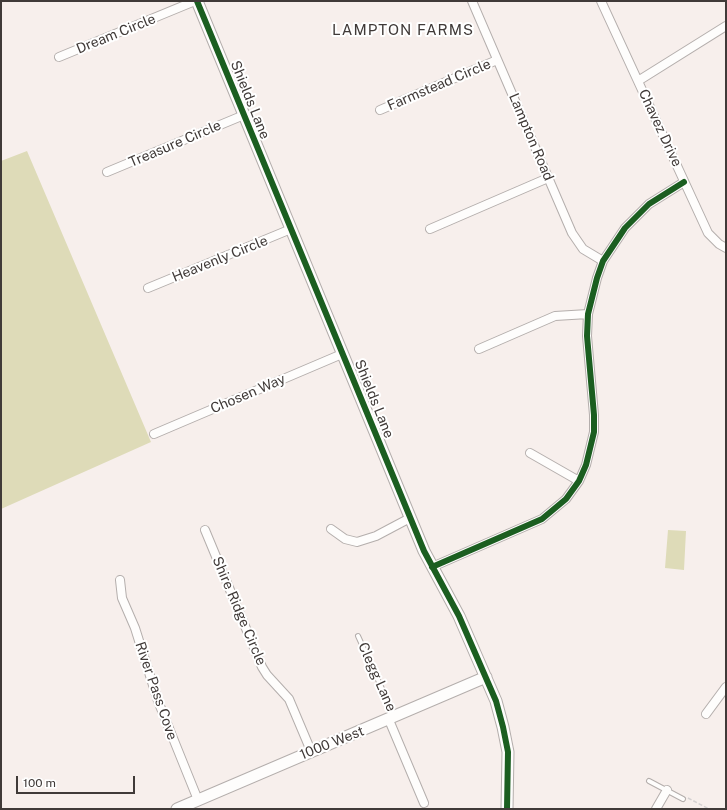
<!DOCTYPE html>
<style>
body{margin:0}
#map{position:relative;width:727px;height:810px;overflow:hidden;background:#f7efec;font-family:"Public Sans",sans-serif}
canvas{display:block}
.frame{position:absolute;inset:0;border:2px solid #403a38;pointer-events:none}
.scale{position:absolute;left:16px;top:776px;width:119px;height:18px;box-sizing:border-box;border:2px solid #403a38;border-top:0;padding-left:5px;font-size:12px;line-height:14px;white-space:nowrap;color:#403a38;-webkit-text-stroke:3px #fff;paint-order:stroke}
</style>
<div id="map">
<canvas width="727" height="810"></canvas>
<div class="frame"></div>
<div class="scale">100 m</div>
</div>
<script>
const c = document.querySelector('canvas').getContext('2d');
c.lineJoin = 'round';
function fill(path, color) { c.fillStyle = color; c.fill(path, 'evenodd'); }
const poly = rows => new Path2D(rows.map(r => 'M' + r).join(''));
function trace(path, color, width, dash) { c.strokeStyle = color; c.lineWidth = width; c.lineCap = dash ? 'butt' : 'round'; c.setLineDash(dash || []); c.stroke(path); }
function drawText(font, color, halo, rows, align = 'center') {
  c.font = font + ' "Public Sans",sans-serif'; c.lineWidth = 4; c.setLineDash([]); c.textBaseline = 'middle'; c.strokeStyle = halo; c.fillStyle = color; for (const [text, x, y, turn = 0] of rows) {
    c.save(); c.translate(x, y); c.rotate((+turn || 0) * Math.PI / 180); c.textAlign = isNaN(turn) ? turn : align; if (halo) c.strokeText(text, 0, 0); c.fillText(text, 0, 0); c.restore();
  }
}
const green = poly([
 [27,151,151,442,1,509,1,161],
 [668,530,686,531,684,570,665,568]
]);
const path = poly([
 [688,798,709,809]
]);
const lane = poly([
 [358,636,394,715],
 [649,781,683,799]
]);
const street = poly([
 [472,1,572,233,583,249,603,261],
 [601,1,708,233,719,244,726,248],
 [59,57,195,1],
 [638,81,726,26],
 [380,110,497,60],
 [107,172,244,115],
 [430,229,548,178],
 [148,288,291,229],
 [479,349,555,316,588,314],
 [154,434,342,354],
 [530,453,579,481],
 [331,529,345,539,357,542,376,536,410,518],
 [205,530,262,667,267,675,289,699,311,751],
 [432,567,542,519,566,499,579,481,586,465,594,432,594,415,587,336,588,314,597,278,603,261,625,228,649,204,684,182],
 [120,580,122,598,135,628,158,701,198,800],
 [706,714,726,687],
 [389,720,424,803],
 [656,809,667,790]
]);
const secondary = poly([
 [197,1,424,551,459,616,496,701,503,727,508,752,507,809],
 [177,809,486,677]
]);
const cycleway = poly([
 [197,1,424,551,459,616,496,701,503,727,508,752,507,809],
 [432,567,542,519,566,499,579,481,586,465,594,432,594,415,587,336,588,314,597,278,603,261,625,228,649,204,684,182]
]);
const streetNames = [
 ["Dream Circle",116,34,-22],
 ["Farmstead Circle",439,85,-23],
 ["Shields Lane",250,100,68],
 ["Chavez Drive",660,128,65],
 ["Lampton Road",531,137,67],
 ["Treasure Circle",175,144,-23],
 ["Heavenly Circle",220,259,-22],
 ["Chosen Way",248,394,-23],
 ["Shields Lane",374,399,68],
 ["Shire Ridge Circle",239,611,67],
 ["Clegg Lane",377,677,66],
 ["River Pass Cove",156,691,71],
 ["1000 West",332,743,-22]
];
const neighbourhoodNames = [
 ["LAMPTON FARMS",403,30]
];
fill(green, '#dedbb8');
trace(lane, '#b4aeac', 6);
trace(street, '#b4aeac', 10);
trace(secondary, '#b4aeac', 13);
trace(path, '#d4d1d1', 1.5, [4, 2]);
trace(lane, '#fefdfc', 4);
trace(street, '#fefdfc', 8);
trace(secondary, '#fefdfc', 11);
trace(cycleway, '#1b5e20', 6);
drawText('14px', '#403a38', '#fff', streetNames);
c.letterSpacing = '1px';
drawText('15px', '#403a38', '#fff', neighbourhoodNames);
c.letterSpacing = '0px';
</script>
